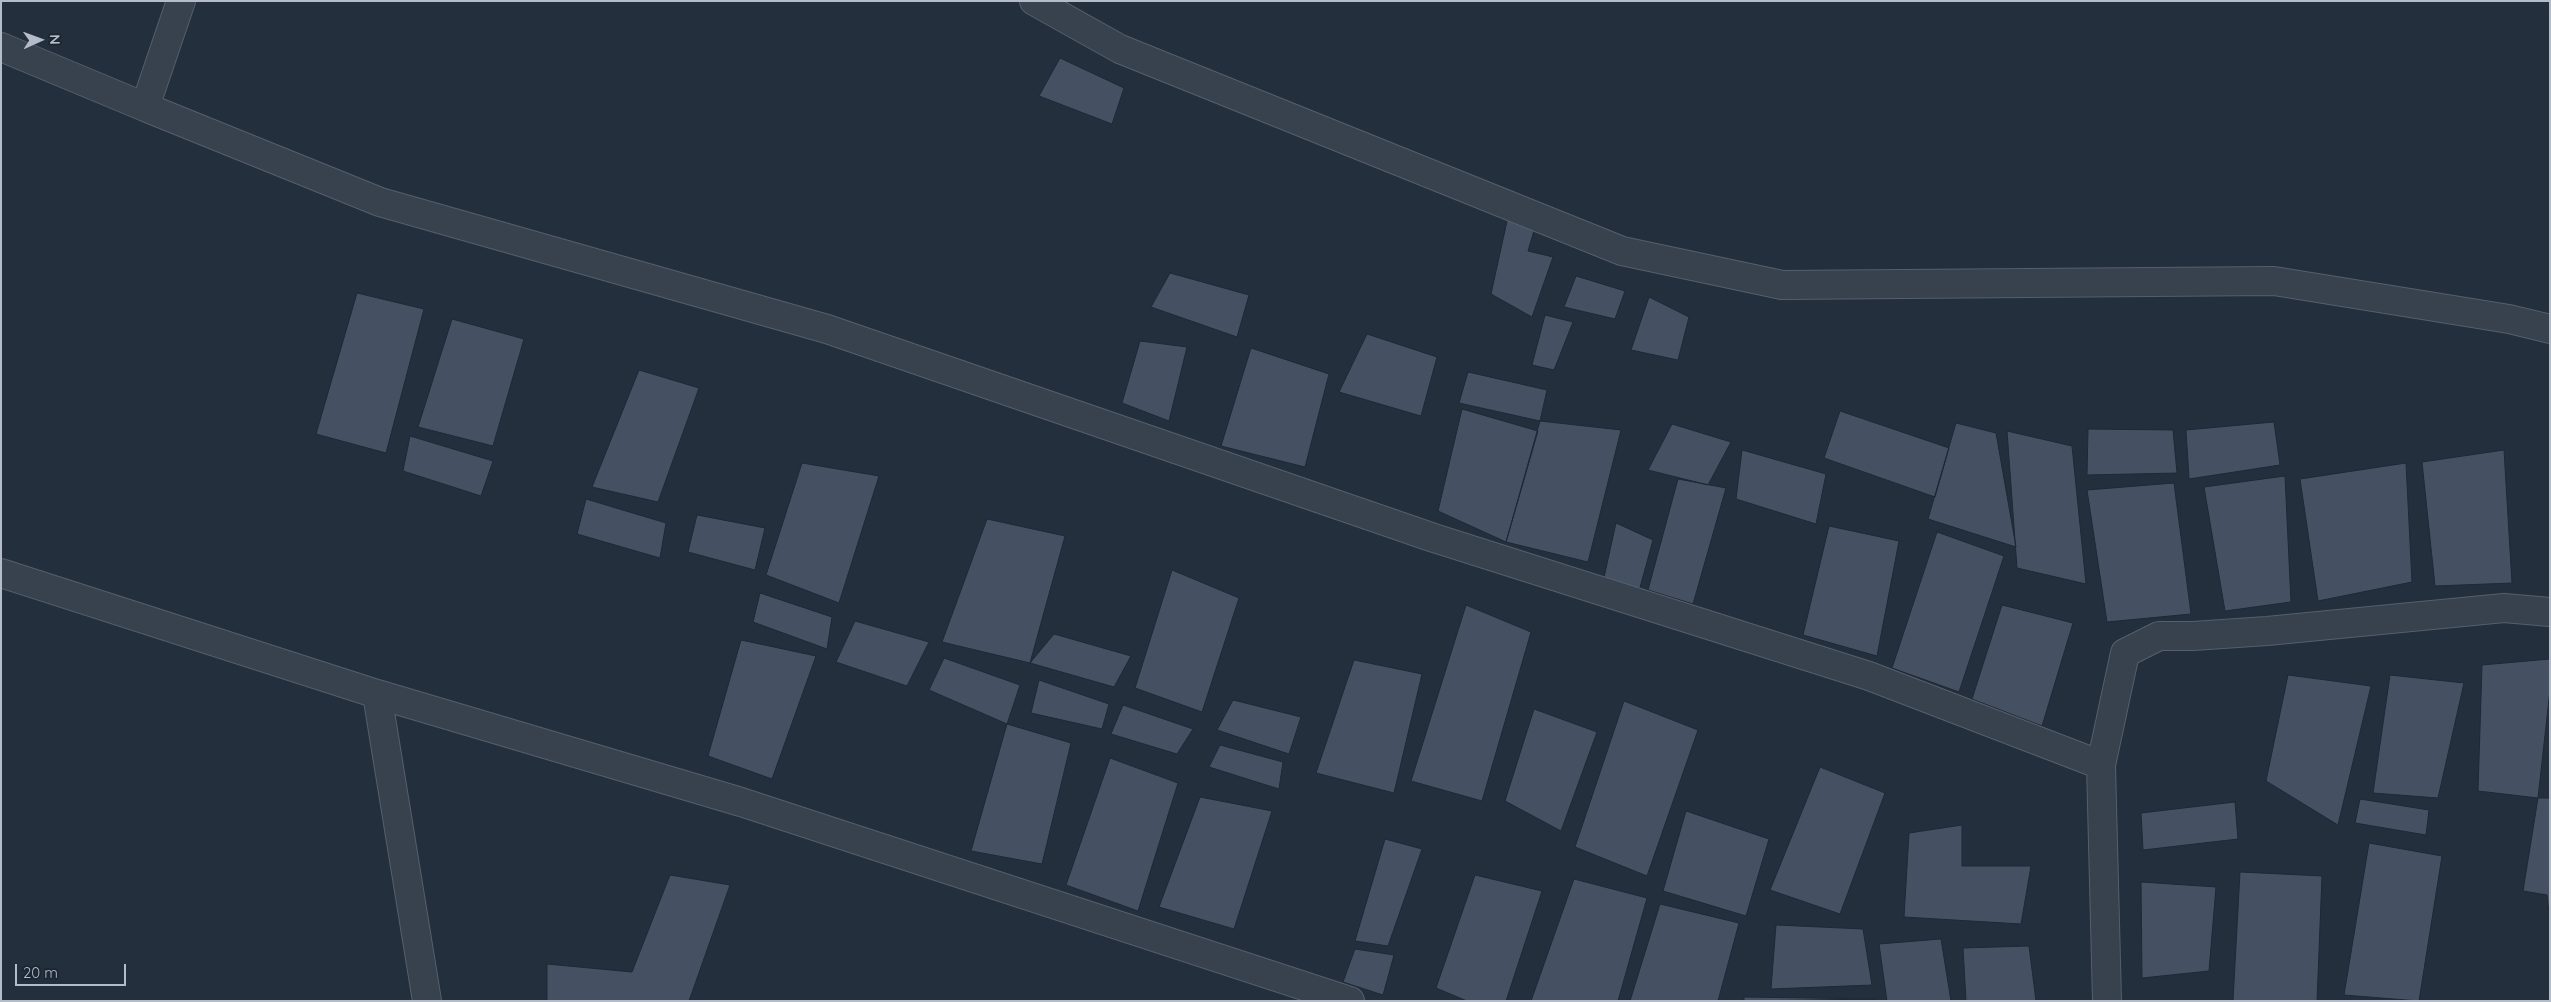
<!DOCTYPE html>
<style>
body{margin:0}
#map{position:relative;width:2551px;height:1002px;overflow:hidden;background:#242f3e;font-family:Quicksand,sans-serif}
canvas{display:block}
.frame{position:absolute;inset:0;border:2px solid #b4bcc9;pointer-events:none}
.north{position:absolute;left:15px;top:15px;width:50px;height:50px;-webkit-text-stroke:4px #1d2633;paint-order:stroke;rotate:88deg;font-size:14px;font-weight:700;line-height:20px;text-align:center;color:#b4bcc9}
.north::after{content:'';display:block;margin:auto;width:18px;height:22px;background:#b4bcc9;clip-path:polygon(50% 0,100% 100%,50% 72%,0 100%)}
.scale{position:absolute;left:15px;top:964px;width:111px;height:22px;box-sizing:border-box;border:2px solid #b4bcc9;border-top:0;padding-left:6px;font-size:15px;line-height:18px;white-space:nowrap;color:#b4bcc9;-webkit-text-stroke:4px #1d2633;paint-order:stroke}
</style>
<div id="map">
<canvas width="2551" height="1002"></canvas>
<div class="frame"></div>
<div class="north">N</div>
<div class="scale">20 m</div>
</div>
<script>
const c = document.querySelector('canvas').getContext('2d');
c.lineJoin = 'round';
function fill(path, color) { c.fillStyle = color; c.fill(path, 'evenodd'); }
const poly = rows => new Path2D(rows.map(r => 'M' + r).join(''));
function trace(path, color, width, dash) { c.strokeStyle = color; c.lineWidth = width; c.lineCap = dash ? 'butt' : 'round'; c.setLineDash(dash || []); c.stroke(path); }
const building = poly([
 [1060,58,1124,88,1112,124,1039,96,1060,58],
 [1509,212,1538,217,1528,251,1553,257,1532,317,1491,294,1509,212],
 [1170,273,1249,295,1237,337,1151,307,1170,273],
 [1576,276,1625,291,1615,319,1564,307,1576,276],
 [357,293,424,309,386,453,316,434,357,293],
 [1649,297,1689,317,1678,360,1631,350,1649,297],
 [1545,315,1573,322,1554,370,1532,365,1545,315],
 [452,319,524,339,493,446,418,427,452,319],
 [1367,334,1437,357,1421,416,1339,392,1367,334],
 [1140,341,1187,347,1169,421,1122,403,1140,341],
 [1251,348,1329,374,1305,467,1221,446,1251,348],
 [639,370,699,388,658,502,592,487,639,370],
 [1468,372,1547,390,1540,421,1459,403,1468,372],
 [1462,409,1538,431,1506,542,1438,511,1462,409],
 [1840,411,1949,448,1935,497,1824,458,1840,411],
 [1540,421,1621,430,1588,562,1506,542,1540,421],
 [2274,422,2280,465,2189,479,2186,430,2274,422],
 [1956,423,1996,433,2016,547,1928,519,1956,423],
 [1672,424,1731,442,1708,485,1648,470,1672,424],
 [2088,429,2173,430,2177,473,2087,475,2088,429],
 [2007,431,2072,446,2086,584,2017,568,2007,431],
 [410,436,493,461,481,496,403,471,410,436],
 [1742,450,1826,474,1816,524,1736,499,1742,450],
 [2504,450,2512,583,2435,586,2422,462,2504,450],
 [802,463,879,476,839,603,766,575,802,463],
 [2406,463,2412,582,2318,601,2300,479,2406,463],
 [2285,476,2291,602,2225,611,2204,487,2285,476],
 [1678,479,1726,488,1693,604,1648,590,1678,479],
 [2174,483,2191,614,2107,622,2087,490,2174,483],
 [586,499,666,523,660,558,577,534,586,499],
 [697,515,765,528,755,570,688,552,697,515],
 [987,519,1065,536,1030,663,942,642,987,519],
 [1616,523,1653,540,1636,602,1601,591,1616,523],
 [1829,526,1899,541,1877,656,1803,635,1829,526],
 [1937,532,2004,556,1959,692,1892,668,1937,532],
 [1172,570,1239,598,1202,712,1135,688,1172,570],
 [760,593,832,617,827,649,753,622,760,593],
 [1466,605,1531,632,1482,801,1411,781,1466,605],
 [2002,605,2073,623,2042,726,1972,699,2002,605],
 [855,621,929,642,907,686,836,662,855,621],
 [1054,634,1131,656,1114,687,1030,663,1054,634],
 [741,640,816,656,772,779,708,756,741,640],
 [944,658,1020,685,1007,724,929,690,944,658],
 [2550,659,2550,690,2538,798,2478,791,2482,665,2550,659],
 [1354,660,1422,674,1394,793,1316,773,1354,660],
 [2288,675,2371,686,2338,825,2266,781,2288,675],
 [2390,675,2464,683,2438,798,2373,793,2390,675],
 [1039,680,1109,704,1102,729,1031,713,1039,680],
 [1233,700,1301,717,1289,754,1217,730,1233,700],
 [1624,701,1698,730,1647,876,1575,847,1624,701],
 [1123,705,1193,729,1177,754,1111,734,1123,705],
 [1534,709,1597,732,1561,831,1505,801,1534,709],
 [1007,724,1071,743,1042,864,971,851,1007,724],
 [1220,745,1283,762,1279,789,1209,767,1220,745],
 [1110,758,1178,783,1138,911,1066,885,1110,758],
 [1820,767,1885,793,1840,914,1770,890,1820,767],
 [1200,797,1272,811,1234,929,1159,907,1200,797],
 [2538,798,2550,798,2550,923,2547,895,2523,891,2538,798],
 [2360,799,2429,810,2426,835,2355,823,2360,799],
 [2235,802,2238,839,2143,850,2141,813,2235,802],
 [1686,811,1769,839,1746,916,1663,891,1686,811],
 [1962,825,1962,866,2031,866,2021,924,1904,917,1909,833,1962,825],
 [1385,839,1422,849,1388,946,1355,941,1385,839],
 [2369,843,2442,856,2419,1001,2344,995,2369,843],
 [2240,872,2322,876,2317,1001,2233,1001,2240,872],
 [670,875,730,885,689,1001,547,1001,547,964,632,972,670,875],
 [1475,875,1542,891,1506,1001,1467,1001,1436,988,1475,875],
 [1574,879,1647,898,1618,1001,1531,1001,1574,879],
 [2141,882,2216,887,2209,971,2142,978,2141,882],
 [1660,904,1739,923,1718,1001,1630,1001,1660,904],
 [1776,925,1863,929,1872,985,1771,989,1776,925],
 [1941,939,1951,1001,1887,1001,1879,944,1941,939],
 [2029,946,2036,1001,1966,1001,1963,948,2029,946],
 [1355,949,1394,955,1383,995,1343,982,1355,949],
 [1744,997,1876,999,1744,1001,1744,997]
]);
const minor = poly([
 [181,1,145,107,380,202,827,329,1434,538,1869,676,2101,765,2107,1001],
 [1034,1,1120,49,1622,251,1782,285,2274,281,2509,319,2550,329],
 [1,47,145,107],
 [1,573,377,694,741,802,1350,1001],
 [377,694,427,1001],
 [2101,765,2125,653,2159,636,2193,636,2267,631,2504,608,2550,612]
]);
fill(building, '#455162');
trace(building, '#1f2835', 1);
trace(minor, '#565f6c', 30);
trace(minor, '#38414e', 28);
</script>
